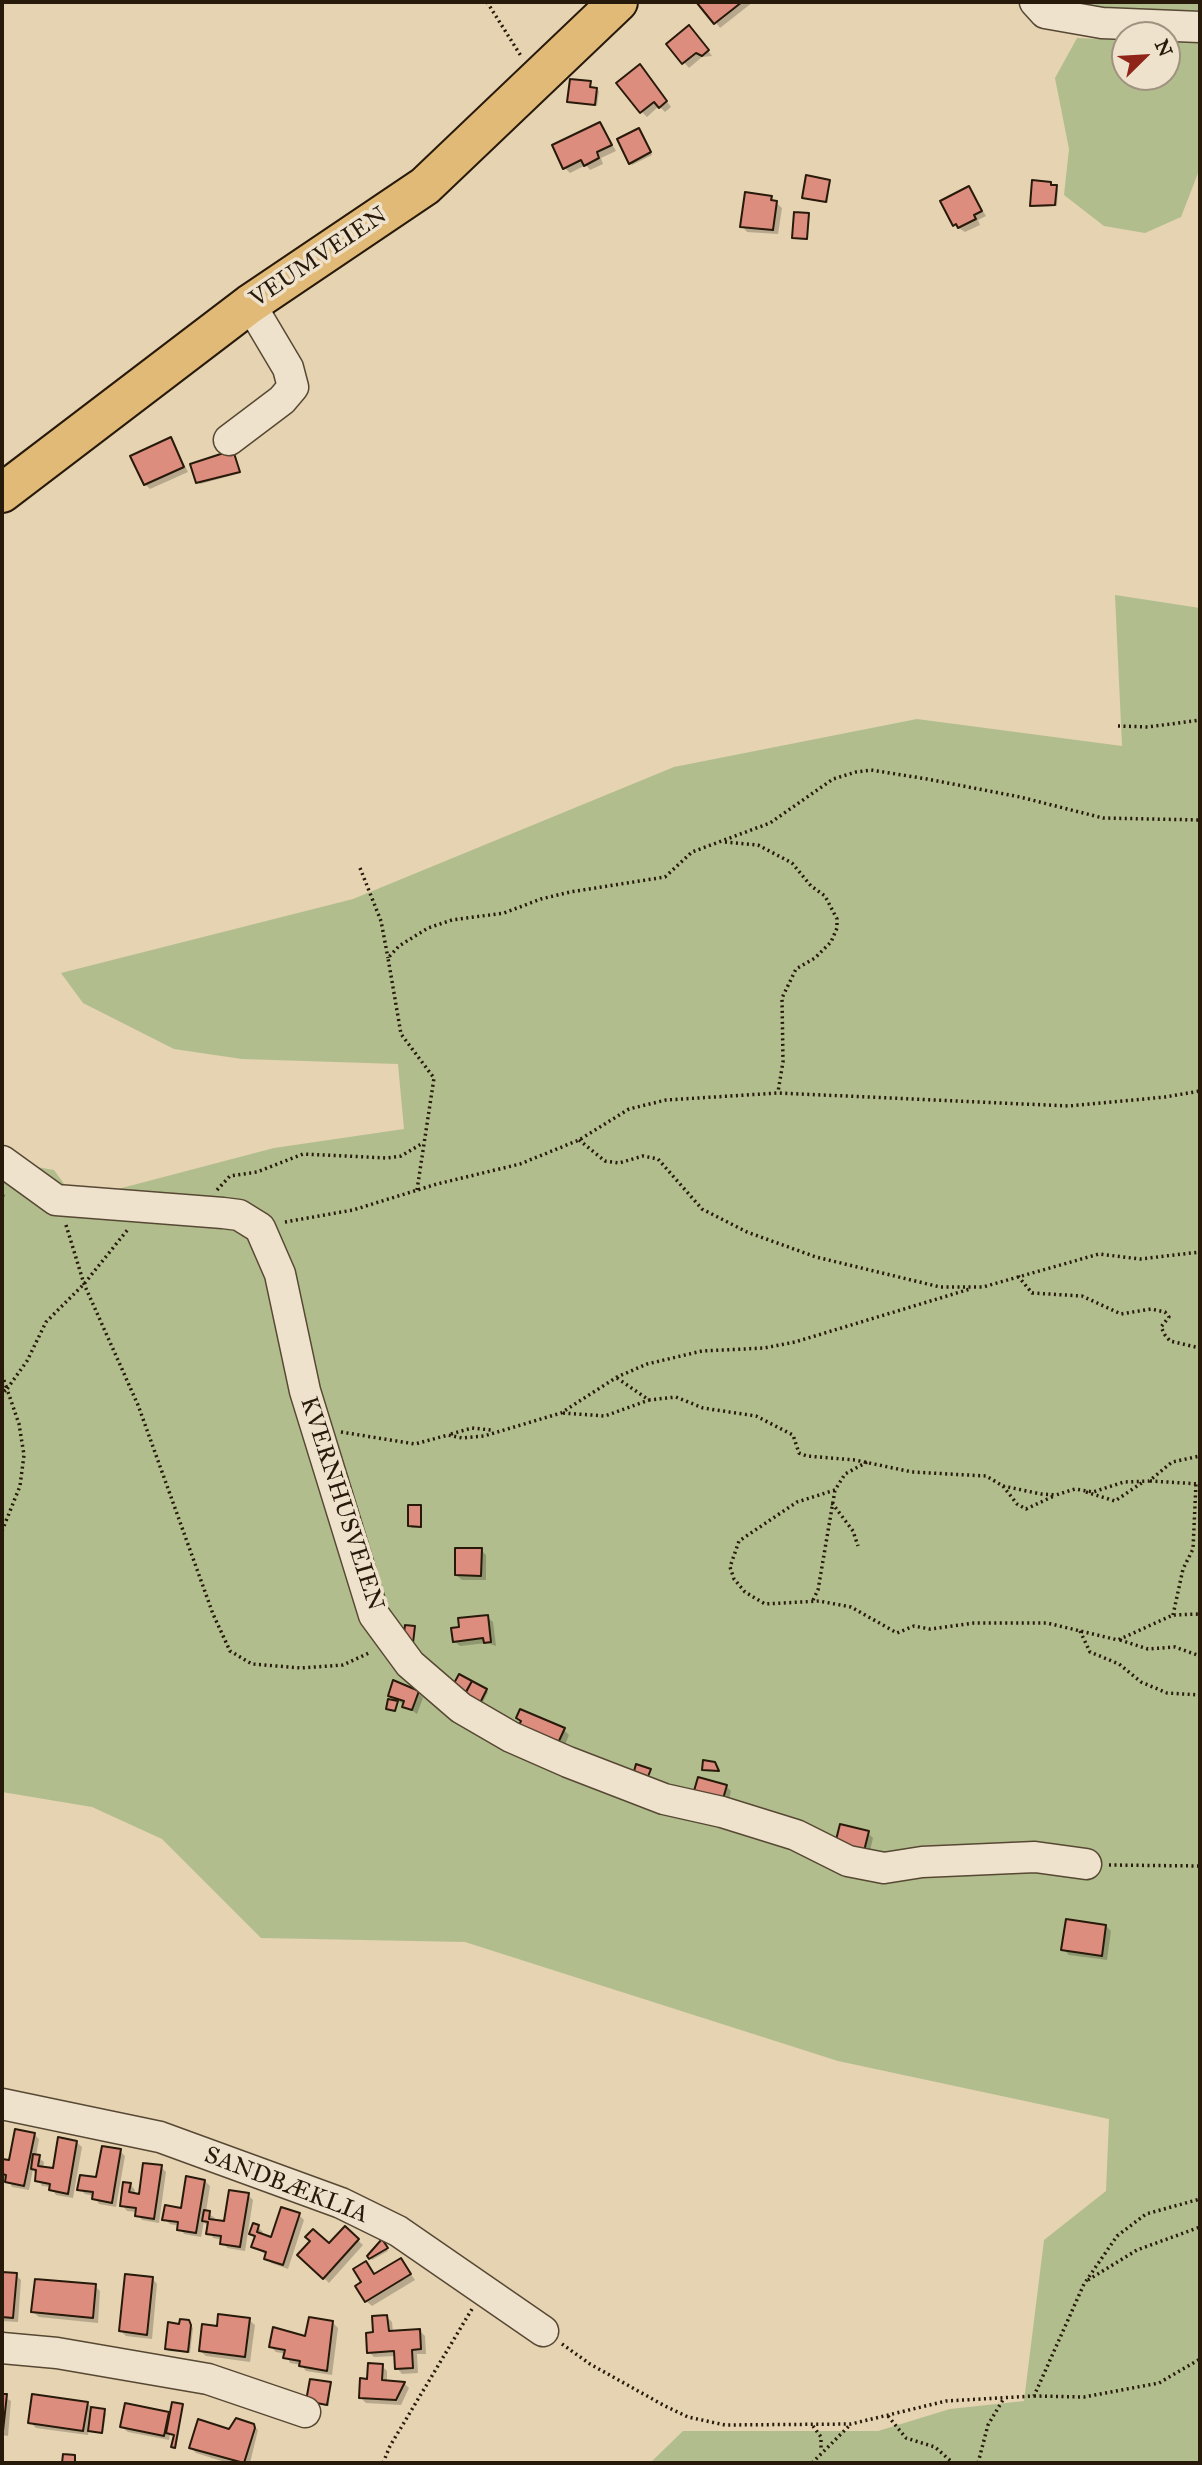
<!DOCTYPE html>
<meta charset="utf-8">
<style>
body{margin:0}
#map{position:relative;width:1202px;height:2465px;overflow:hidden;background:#e5d3b1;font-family:"IM FELL Great Primer",serif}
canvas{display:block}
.frame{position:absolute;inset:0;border:4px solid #281a0b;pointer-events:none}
.north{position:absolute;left:1111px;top:21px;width:70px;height:70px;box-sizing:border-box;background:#eee2cc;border:2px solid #9f927f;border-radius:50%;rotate:66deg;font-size:19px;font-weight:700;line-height:28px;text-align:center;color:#281a0b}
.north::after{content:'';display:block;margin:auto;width:24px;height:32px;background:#8f2418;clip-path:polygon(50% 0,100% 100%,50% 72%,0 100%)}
</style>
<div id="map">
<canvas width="1202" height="2465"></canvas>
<div class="frame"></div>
<div class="north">N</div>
</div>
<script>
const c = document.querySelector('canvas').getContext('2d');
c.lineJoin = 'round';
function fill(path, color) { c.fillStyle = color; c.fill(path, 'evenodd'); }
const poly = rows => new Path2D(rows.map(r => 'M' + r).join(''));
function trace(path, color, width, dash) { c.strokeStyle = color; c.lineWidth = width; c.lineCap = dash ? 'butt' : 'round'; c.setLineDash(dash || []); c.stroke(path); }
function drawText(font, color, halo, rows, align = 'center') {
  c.font = font + ' "IM FELL Great Primer",serif'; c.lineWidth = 7; c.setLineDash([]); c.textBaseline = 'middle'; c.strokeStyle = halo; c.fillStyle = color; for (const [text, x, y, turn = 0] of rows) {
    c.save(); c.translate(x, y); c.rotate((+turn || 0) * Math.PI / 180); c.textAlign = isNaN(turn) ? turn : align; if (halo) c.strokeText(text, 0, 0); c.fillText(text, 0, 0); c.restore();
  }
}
const green = poly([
 [1062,2,1200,2,1200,17,1121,16],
 [1077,38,1125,40,1125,77,1167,77,1167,41,1200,42,1200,168,1181,217,1145,233,1104,226,1064,195,1069,149,1055,78],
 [1115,595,1200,608,1200,2463,650,2463,683,2431,878,2431,950,2409,1024,2401,1044,2240,1106,2191,1109,2119,838,2061,465,1942,261,1938,162,1839,92,1807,2,1792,2,1161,54,1170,76,1200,274,1148,404,1129,398,1064,242,1059,174,1049,83,1003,61,973,353,899,674,767,917,719,1122,746]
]);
const shadow = poly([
 [701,2,753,2,720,28],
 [694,32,712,56,702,57,689,68,668,44],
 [645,71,671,107,665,112,659,106,647,117,641,111],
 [590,83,592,89,599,91,597,106,569,101],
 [600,124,616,151,601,158,603,164,590,170,586,165,570,173,565,168],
 [641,132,652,155,632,165,630,163],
 [829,181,828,203,804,197],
 [1050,183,1058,189,1057,206,1034,207,1032,205],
 [969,188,986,216,978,220,980,225,965,232,954,225],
 [771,198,782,208,778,234,747,232,742,226],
 [808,215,808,240,796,239,794,237],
 [171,439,188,472,150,489,145,484],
 [232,452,241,473,200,484,198,482],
 [420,1507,422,1528,412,1528,410,1526],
 [481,1550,486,1555,486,1580,462,1580,456,1575],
 [487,1617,493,1622,496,1646,487,1643,460,1646,454,1641],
 [454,1689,486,1690,488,1692,481,1706],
 [418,1693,423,1698,417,1714,390,1695],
 [522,1722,564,1730,569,1735,564,1747],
 [726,1786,731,1791,728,1803,701,1796],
 [868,1833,873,1838,868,1859,841,1852],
 [1106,1926,1111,1931,1107,1960,1069,1955,1063,1949],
 [34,2134,39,2139,36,2156,44,2162,43,2168,54,2170,76,2142,82,2147,73,2198,56,2195,51,2187,42,2186,33,2169,29,2190,12,2187,8,2179,2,2178,2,2161,10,2162],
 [120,2151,125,2156,116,2207,99,2204,94,2196,85,2194,79,2189,97,2179],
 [161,2167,166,2172,159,2223,142,2220,137,2212,127,2211,122,2205,130,2184,135,2190,134,2195,140,2196],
 [205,2181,210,2186,206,2212,215,2218,214,2221,226,2223,248,2195,253,2200,245,2251,227,2248,223,2240,213,2238,204,2221,201,2237,184,2234,179,2226,170,2224,164,2219,182,2210],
 [299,2215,304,2220,288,2269,271,2263,267,2255,253,2247,256,2239,251,2234,258,2227,263,2232,262,2236,272,2239],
 [345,2228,363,2245,329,2283,300,2255,329,2245],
 [384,2243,388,2251,372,2260,369,2256],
 [401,2260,415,2280,372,2306,366,2301,363,2282,366,2263,375,2276],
 [2,2274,16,2275,21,2280,18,2322,2,2321],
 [152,2278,157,2284,152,2339,126,2336,121,2331],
 [95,2286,100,2291,98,2323,39,2317,33,2312],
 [387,2317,392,2322,393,2333,420,2331,425,2336,426,2354,417,2354,418,2373,402,2374,397,2368,396,2356,374,2357,369,2352],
 [249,2320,255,2325,250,2362,206,2356,200,2351,218,2328],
 [188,2322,193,2328,190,2353,169,2351,167,2349,181,2325],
 [333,2323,338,2328,332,2375,306,2371,301,2365,290,2363,286,2354,276,2352,271,2347,306,2338],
 [382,2366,387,2371,387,2382,404,2383,409,2388,401,2405,366,2403,360,2397,369,2381],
 [330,2384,329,2406,310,2403],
 [2,2396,11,2401,8,2436,2,2435],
 [87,2404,106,2413,103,2434,89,2429,88,2435,36,2428,30,2422],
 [183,2406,176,2449,173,2447,175,2436,170,2435,169,2440,128,2432,122,2427,168,2414,171,2417],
 [253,2425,258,2430,250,2463,228,2463,196,2453,191,2448]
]);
const building = poly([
 [742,2,714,24,697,3,698,2,742,2],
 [689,25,709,50,702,56,696,53,682,64,666,44,689,25],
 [640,64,667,101,659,108,654,102,640,113,616,83,640,64],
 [570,79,591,81,590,87,597,88,595,105,567,102,570,79],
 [600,122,612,145,597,152,599,158,584,166,581,160,563,169,552,145,600,122],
 [639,128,651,152,629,164,617,139,639,128],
 [806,175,830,180,826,202,802,198,806,175],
 [1032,180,1051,182,1051,185,1057,185,1055,205,1030,206,1032,180],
 [969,186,982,211,974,215,976,219,958,228,956,224,953,226,940,201,969,186],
 [745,192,772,196,771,200,777,201,773,230,740,227,745,192],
 [794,212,809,213,807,239,792,238,794,212],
 [171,437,184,467,144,485,130,456,171,437],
 [233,450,240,472,196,483,190,464,233,450],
 [408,1505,421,1505,421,1527,408,1526,408,1505],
 [455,1548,482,1548,481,1576,455,1575,455,1548],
 [488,1615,491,1642,484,1643,483,1638,453,1642,451,1628,459,1627,458,1618,488,1615],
 [405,1625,415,1626,413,1643,403,1642,405,1625],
 [459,1674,472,1681,464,1696,451,1689,459,1674],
 [393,1680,419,1691,412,1710,402,1707,404,1701,388,1696,393,1680],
 [472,1681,487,1689,479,1705,463,1697,472,1681],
 [388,1699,398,1701,395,1711,386,1709,388,1699],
 [520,1709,565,1728,558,1743,519,1725,521,1721,516,1718,520,1709],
 [703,1760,715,1762,719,1771,702,1770,703,1760],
 [636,1764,651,1769,647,1779,633,1775,636,1764],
 [698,1777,727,1785,723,1799,694,1791,698,1777],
 [840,1824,869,1831,863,1855,834,1848,840,1824],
 [1066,1919,1106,1925,1102,1956,1061,1950,1066,1919],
 [15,2129,35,2133,24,2186,5,2182,6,2175,2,2174,2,2159,9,2160,15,2129],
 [58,2137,77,2141,68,2194,49,2190,50,2184,35,2181,36,2170,31,2169,33,2154,40,2155,38,2166,53,2168,58,2137],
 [102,2146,121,2149,112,2203,92,2199,93,2192,77,2190,80,2175,96,2177,102,2146],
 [143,2163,162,2165,154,2219,135,2216,136,2208,120,2206,123,2182,131,2183,129,2192,139,2194,143,2163],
 [186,2176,205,2180,196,2233,177,2230,178,2222,162,2220,165,2205,181,2208,186,2176],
 [229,2190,249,2193,240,2247,220,2244,221,2236,206,2234,208,2222,202,2221,204,2210,210,2211,209,2219,224,2221,229,2190],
 [281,2207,300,2213,283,2265,264,2259,266,2252,251,2247,255,2236,249,2234,253,2223,259,2225,257,2232,271,2237,281,2207],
 [345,2226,359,2239,323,2279,297,2255,310,2241,305,2237,313,2229,329,2243,345,2226],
 [382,2239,388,2248,369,2259,367,2256,382,2239],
 [401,2258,411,2274,365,2302,355,2286,361,2282,353,2269,366,2261,374,2274,401,2258],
 [2,2272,17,2273,13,2318,2,2317,2,2272],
 [125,2274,153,2277,147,2335,119,2331,125,2274],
 [35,2279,96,2284,93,2318,31,2312,35,2279],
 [218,2314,250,2318,245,2357,199,2351,202,2324,217,2326,218,2314],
 [387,2315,389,2331,420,2329,421,2349,412,2350,413,2368,395,2369,394,2351,367,2353,366,2333,373,2332,372,2316,387,2315],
 [309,2317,333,2321,327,2371,299,2366,300,2361,283,2358,285,2350,269,2347,273,2327,305,2336,309,2317],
 [180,2319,189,2320,191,2325,188,2352,165,2349,168,2322,179,2324,180,2319],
 [368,2363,383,2364,382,2380,405,2382,396,2400,359,2398,360,2378,367,2379,368,2363],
 [310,2379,331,2382,327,2405,306,2401,310,2379],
 [2,2394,7,2394,3,2431,2,2431,2,2394],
 [32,2394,88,2402,83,2431,28,2423,32,2394],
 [172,2402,183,2404,175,2448,171,2447,174,2435,166,2433,172,2402],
 [125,2403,169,2412,164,2436,120,2427,125,2403],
 [91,2407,105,2409,102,2433,88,2431,91,2407],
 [236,2418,254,2424,255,2428,244,2463,189,2448,198,2419,229,2429,236,2418],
 [63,2454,75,2455,75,2463,62,2463,63,2454]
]);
const path = poly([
 [487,2,521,56],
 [1118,726,1148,727,1200,720],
 [725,842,758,845,792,863,811,886,825,896,837,919,837,928,831,942,815,958,796,969,782,998,783,1062,778,1092],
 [360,868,381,921,388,958],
 [579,1140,605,1161,619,1163,643,1156,658,1159,702,1209,747,1232,816,1257,940,1287,983,1287,1099,1254,1140,1259,1200,1252],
 [217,1190,230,1176,257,1172,303,1154,387,1158,401,1156,423,1143],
 [417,1190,434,1078,401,1034,388,958,399,946,428,928,452,920,504,913,541,899,570,892,665,877,692,852,770,823,833,779,856,772,871,770,927,779,1020,797,1103,818,1200,820],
 [2,1202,3,1192],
 [285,1222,353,1210,437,1184,520,1164,579,1140,629,1109,666,1100,778,1093,1069,1106,1165,1097,1200,1091],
 [66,1225,84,1284,138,1405,213,1614,230,1651,252,1664,301,1668,343,1665,371,1652],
 [1018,1276,1032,1293,1082,1296,1121,1314,1151,1309,1165,1312,1169,1317,1161,1327,1165,1335,1170,1341,1200,1348],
 [2,1375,7,1389,2,1393],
 [617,1378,649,1400,676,1397,703,1408,756,1416,793,1435,799,1453,807,1456,855,1460,912,1472,986,1476,1003,1486,1041,1494,1056,1495,1075,1489,1093,1492,1124,1482,1149,1481,1172,1462,1200,1456],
 [563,1413,605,1416,649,1400],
 [341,1432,415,1444,448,1435,462,1438,484,1436,561,1413,617,1377,647,1364,702,1351,764,1348,795,1342,970,1289],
 [451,1434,472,1428,491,1430],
 [867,1462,845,1474,835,1490,797,1502,739,1541,730,1567,734,1579,745,1592,765,1604,819,1601,851,1607,897,1633,914,1626,930,1629,974,1623,1047,1623,1118,1640,1173,1615,1200,1614],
 [1150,1481,1200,1484],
 [1003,1486,1017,1504,1026,1509,1054,1496],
 [1086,1492,1115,1501,1143,1482],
 [832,1503,853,1531,858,1546],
 [2,1531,20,1486,24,1455,19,1424,7,1389,27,1361,46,1322,84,1284,129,1228],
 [813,1600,818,1590,835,1490],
 [1173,1615,1183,1569,1193,1549,1196,1483],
 [1080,1631,1090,1652,1119,1664,1141,1682,1167,1693,1200,1695],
 [1120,1640,1148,1649,1175,1647,1200,1656],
 [1109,1865,1200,1866],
 [1088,2280,1137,2250,1200,2227],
 [562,2344,590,2364,665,2406,688,2417,725,2425,851,2424,946,2401,1034,2396,1084,2284,1117,2236,1146,2214,1200,2199],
 [1034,2396,1084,2397,1159,2383,1200,2359],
 [888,2416,906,2438,935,2447,953,2463],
 [813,2426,821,2437,821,2451],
 [383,2463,390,2446,472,2309],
 [812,2463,850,2425],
 [978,2463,988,2425,1004,2398]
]);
const minor = poly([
 [1035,2,1045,13,1102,23,1200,27],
 [229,440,282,400,293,387,288,368,250,304],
 [2,1161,56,1200,223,1213,239,1215,260,1228,280,1274,305,1391,374,1615,410,1664,461,1708,511,1737,568,1762,664,1799,722,1812,796,1835,848,1861,884,1868,922,1862,1035,1857,1086,1864],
 [2,2104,160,2137,341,2203,398,2231,543,2331],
 [2,2348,57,2353,208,2379,305,2412]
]);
const major = poly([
 [2,493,250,304,425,186,618,2]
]);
const streetNames = [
 ["VEUMVEIEN",319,258,-34],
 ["KVERNHUSVEIEN",341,1504,72],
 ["SANDBÆKLIA",286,2186,21]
];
fill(green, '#b2bd8d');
fill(shadow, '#0003');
fill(building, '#dc8d7d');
trace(building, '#281a0b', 2);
trace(minor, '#574834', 33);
trace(major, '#281a0b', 42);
trace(path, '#281a0b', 3.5, [2, 3.5]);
trace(minor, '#eee2cc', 30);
trace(major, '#e2ba78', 38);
drawText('24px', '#281a0b', '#eee2cc', streetNames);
</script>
